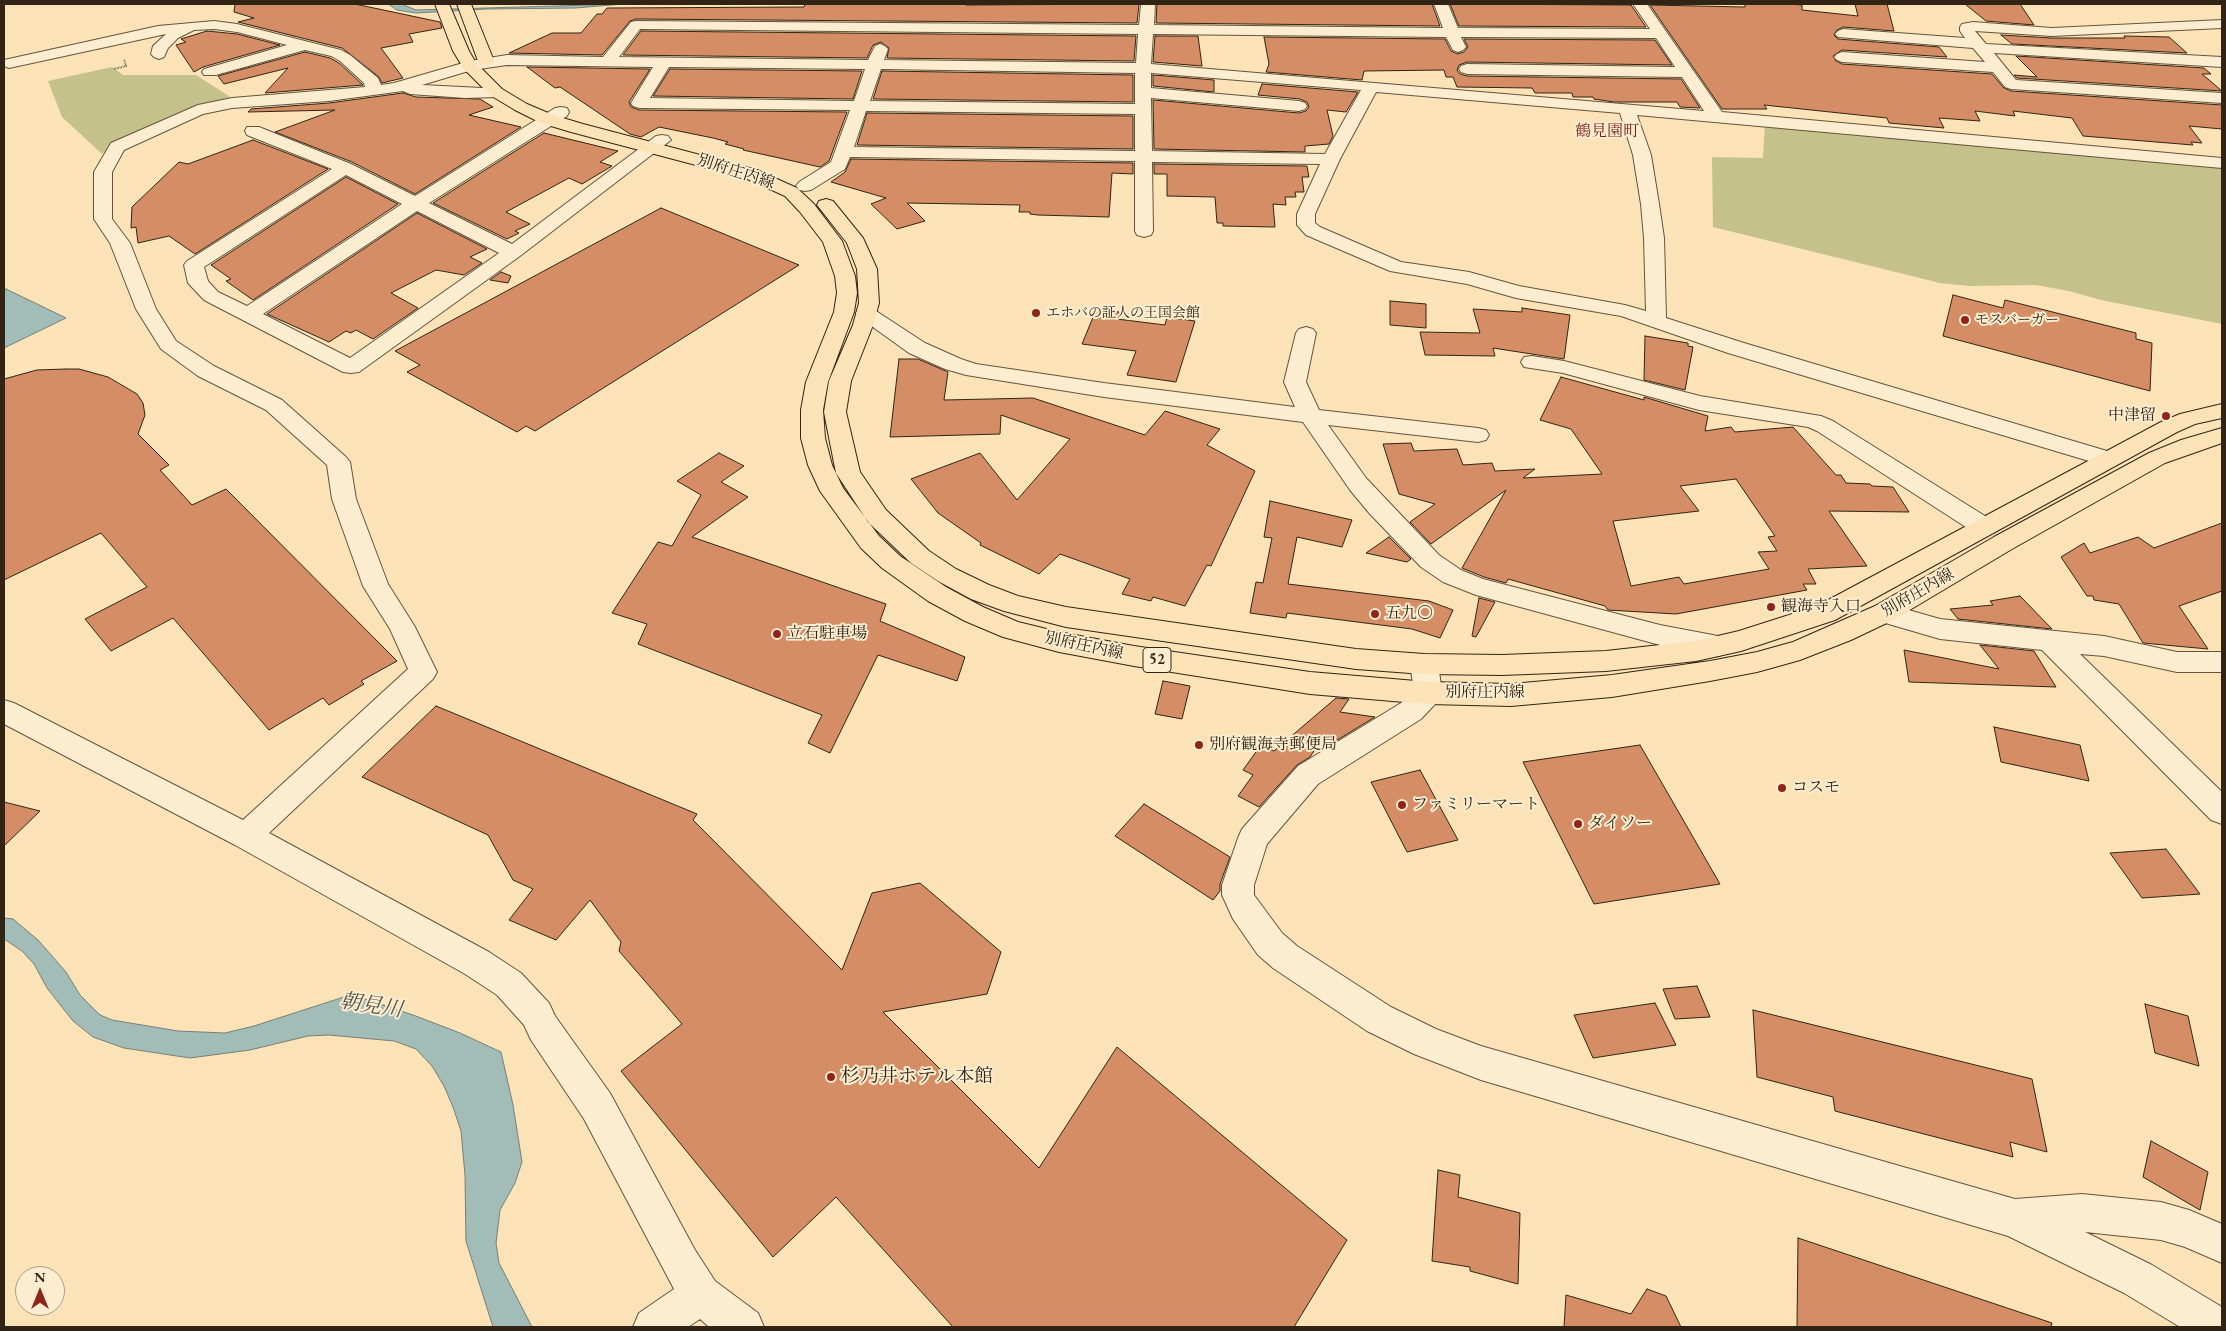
<!DOCTYPE html>
<meta charset="utf-8">
<style>
body{margin:0}
#map{position:relative;width:2226px;height:1331px;overflow:hidden;background:#fbe3b7;font-family:"EB Garamond",serif}
canvas{display:block}
.frame{position:absolute;inset:0;border:5px solid #312415;pointer-events:none}
.north{position:absolute;left:15px;top:1266px;width:50px;height:50px;box-sizing:border-box;background:#fcedd0;border:1px solid #ab9d85;border-radius:50%;rotate:0deg;font-size:14px;font-weight:700;line-height:20px;text-align:center;color:#312415}
.north::after{content:'';display:block;margin:auto;width:18px;height:22px;background:#8f2418;clip-path:polygon(50% 0,100% 100%,50% 72%,0 100%)}
</style>
<div id="map">
<canvas width="2226" height="1331"></canvas>
<div class="frame"></div>
<div class="north">N</div>
</div>
<script>
const c = document.querySelector('canvas').getContext('2d');
c.lineJoin = 'round';
function fill(path, color) { c.fillStyle = color; c.fill(path, 'evenodd'); }
const poly = rows => new Path2D(rows.map(r => 'M' + r).join(''));
function trace(path, color, width, dash) { c.strokeStyle = color; c.lineWidth = width; c.lineCap = dash ? 'butt' : 'round'; c.setLineDash(dash || []); c.stroke(path); }
function drawText(font, color, halo, rows, align = 'center') {
  c.font = font + ' "EB Garamond","Noto Serif JP",serif'; c.lineWidth = 4; c.setLineDash([]); c.textBaseline = 'middle'; c.strokeStyle = halo; c.fillStyle = color; for (const [text, x, y, turn = 0] of rows) {
    c.save(); c.translate(x, y); c.rotate((+turn || 0) * Math.PI / 180); c.textAlign = isNaN(turn) ? turn : align; if (halo) c.strokeText(text, 0, 0); c.fillText(text, 0, 0); c.restore();
  }
}
const green = poly([
 [112,67,123,75,196,75,229,96,229,100,115,142,102,154,62,117,48,81],
 [1765,124,2222,167,2222,324,2101,300,2069,291,2036,285,1969,286,1940,283,1713,227,1712,157,1763,158]
]);
const water = poly([
 [388,4,401,4,416,10,624,4,575,8,486,9,416,13,397,10,388,4],
 [6,289,66,318,4,348,4,290,6,289],
 [4,918,13,919,38,940,66,972,80,995,100,1015,112,1020,178,1031,225,1033,254,1026,347,996,362,998,413,1015,460,1033,501,1052,513,1105,522,1162,515,1183,500,1210,496,1243,499,1263,532,1327,493,1327,466,1241,465,1175,461,1131,453,1107,444,1086,432,1066,416,1049,394,1041,329,1035,308,1036,250,1050,190,1058,124,1048,93,1037,73,1021,47,988,34,964,22,951,4,939,4,918]
]);
const building = poly([
 [235,4,355,4,440,22,442,28,409,34,413,42,381,48,403,78,382,83,379,77,342,48,238,22,254,18,234,12,235,4],
 [805,4,966,4,966,5,1139,4,1137,23,636,19,630,21,602,55,509,53,552,33,581,33,597,14,602,14,607,8,804,7,805,4],
 [1157,4,1432,4,1440,26,1156,23,1157,4],
 [1450,4,1631,5,1646,27,1459,26,1450,4],
 [1745,4,1790,4,1802,5,1802,10,1858,16,1855,4,1887,4,1894,31,1843,27,1837,30,1834,35,1838,39,1939,47,1947,57,1842,50,1833,56,1836,61,1842,64,1992,74,2004,88,2011,91,2222,105,2222,129,2189,126,2202,143,2191,142,2193,145,2083,136,2072,118,2013,111,2015,116,1975,111,1980,121,1939,118,1944,128,1889,123,1887,118,1764,105,1767,109,1722,109,1650,5,1745,7,1745,4],
 [1965,4,2020,4,2034,25,1986,21,1965,4],
 [207,31,237,34,280,45,203,67,194,72,176,45,186,42,181,39,207,31],
 [641,31,1136,36,1134,61,887,58,889,48,881,42,873,45,867,58,623,55,641,31],
 [2001,35,2052,38,2125,38,2124,36,2169,37,2187,53,2012,44,2001,35],
 [1155,36,1198,36,1202,66,1153,62,1155,36],
 [1264,37,1445,39,1451,51,1457,54,1464,52,1468,47,1464,39,1655,40,1672,65,1467,62,1459,65,1457,70,1460,74,1467,76,1681,79,1700,108,1680,107,1677,102,1614,102,1594,99,1593,97,1573,97,1572,93,1535,93,1532,88,1457,87,1453,77,1446,77,1444,70,1364,71,1362,80,1266,72,1269,64,1264,37],
 [305,52,330,58,339,63,363,85,265,93,288,68,224,84,218,76,305,52],
 [2016,56,2204,68,2211,74,2202,74,2222,91,2017,78,2014,75,2037,77,2016,56],
 [527,67,650,69,629,102,631,107,639,110,847,112,829,161,820,167,743,150,744,149,725,144,728,142,713,138,659,127,641,137,630,134,560,87,555,88,527,67],
 [670,69,862,71,853,99,653,96,670,69],
 [882,71,1133,75,1133,102,873,99,882,71],
 [1153,75,1214,80,1214,92,1153,86,1153,75],
 [1262,84,1358,92,1346,112,1327,110,1333,136,1329,144,1305,146,1305,152,1154,149,1153,100,1299,113,1306,111,1309,107,1307,102,1300,99,1258,95,1262,84],
 [403,93,416,97,480,99,493,107,469,115,521,127,415,194,352,162,275,132,335,110,248,112,251,109,329,103,403,93],
 [867,113,1133,116,1133,149,857,145,867,113],
 [544,133,618,151,600,162,612,166,582,184,569,178,506,212,530,224,515,231,519,233,507,239,433,203,544,133],
 [253,140,328,169,195,254,169,236,138,243,136,227,131,228,132,207,179,162,188,164,253,140],
 [851,159,1133,163,1133,174,1112,173,1109,217,1038,215,1030,214,1030,212,1019,212,1020,205,907,203,925,221,897,229,871,204,886,198,831,182,845,172,851,159],
 [1154,164,1307,166,1309,177,1302,177,1304,192,1295,192,1296,197,1285,197,1286,205,1273,204,1275,227,1223,226,1223,223,1217,223,1215,197,1167,196,1167,174,1154,174,1154,164],
 [346,177,398,204,253,300,226,281,231,279,211,265,346,177],
 [661,208,799,265,535,431,526,426,517,432,407,372,420,365,395,351,661,208],
 [417,213,487,249,470,257,482,263,464,275,436,270,391,293,418,308,373,339,356,330,351,333,346,331,329,342,267,314,417,213],
 [501,272,511,276,508,283,490,280,501,272],
 [1953,295,2003,308,2005,300,2136,333,2136,339,2152,343,2150,391,1943,336,1953,295],
 [1390,301,1426,304,1426,328,1390,325,1390,301],
 [1522,308,1570,315,1564,359,1493,348,1495,356,1425,355,1420,332,1480,333,1473,309,1522,312,1522,308],
 [1096,310,1119,312,1117,319,1165,325,1167,317,1195,321,1176,382,1127,375,1136,351,1082,344,1096,310],
 [1645,336,1688,343,1688,346,1693,347,1685,390,1644,380,1645,336],
 [899,359,918,359,948,372,944,400,1033,398,1145,435,1165,411,1220,429,1207,445,1255,471,1211,566,1207,565,1185,606,1153,597,1151,601,1122,594,1130,579,1060,554,1039,574,980,545,981,543,938,513,911,479,980,453,1017,500,1070,439,1001,415,1000,434,890,437,899,359],
 [66,369,79,369,108,377,137,394,143,403,145,415,138,434,169,465,160,470,192,505,226,489,397,661,361,681,364,684,329,705,323,698,269,730,173,618,111,651,85,619,147,587,101,533,4,580,4,379,37,370,66,369],
 [1561,377,1644,400,1644,397,1708,416,1705,431,1731,427,1735,432,1793,427,1836,475,1841,475,1846,483,1870,484,1872,486,1893,487,1909,512,1829,511,1867,566,1808,569,1816,584,1803,584,1807,590,1676,614,1608,610,1605,606,1508,579,1506,583,1484,577,1462,568,1506,490,1431,544,1410,522,1435,504,1399,494,1383,444,1411,443,1414,451,1457,449,1463,465,1492,463,1495,471,1535,469,1523,478,1602,474,1571,429,1540,420,1561,377],
 [1736,479,1775,536,1768,537,1777,551,1758,552,1769,569,1684,584,1679,577,1631,586,1613,521,1699,511,1680,486,1736,479],
 [719,453,744,466,721,482,748,497,692,537,886,604,880,621,965,657,957,681,878,655,830,753,808,743,822,715,638,644,647,624,612,613,658,542,672,546,701,495,677,481,719,453],
 [1270,501,1352,520,1342,547,1297,537,1288,584,1429,601,1453,610,1440,638,1412,629,1287,613,1286,618,1250,613,1256,582,1263,583,1272,538,1264,537,1270,501],
 [2222,523,2222,591,2179,606,2208,649,2143,643,2119,604,2094,600,2093,596,2087,596,2061,557,2084,543,2090,553,2138,537,2154,548,2222,523],
 [1389,537,1411,559,1407,562,1366,553,1389,537],
 [2020,596,2052,629,1958,619,1950,609,1993,605,1990,601,2020,596],
 [1479,598,1495,602,1476,637,1472,636,1479,598],
 [1980,645,2034,651,2056,687,1909,682,1904,650,1999,669,1980,645],
 [1163,681,1190,686,1182,719,1155,714,1163,681],
 [1336,698,1349,699,1340,712,1375,717,1329,745,1322,739,1310,757,1297,765,1259,807,1238,796,1253,775,1243,770,1261,745,1274,751,1336,698],
 [436,706,697,814,693,820,842,970,872,893,920,883,1001,952,987,994,883,1012,1039,1168,1117,1047,1347,1240,1294,1327,953,1327,836,1197,773,1257,621,1071,682,1024,619,951,621,942,590,900,556,940,509,920,533,889,513,880,488,835,362,777,436,706],
 [1994,727,2080,745,2089,781,2001,762,1994,727],
 [1640,745,1720,884,1594,904,1523,762,1640,745],
 [1420,770,1458,840,1407,852,1371,782,1420,770],
 [4,802,40,811,4,846,4,802],
 [1144,804,1230,857,1220,884,1220,891,1213,900,1115,836,1144,804],
 [2166,849,2200,894,2142,898,2110,853,2166,849],
 [1697,986,1710,1017,1675,1019,1663,989,1697,986],
 [1655,1003,1676,1045,1593,1058,1574,1015,1655,1003],
 [2145,1004,2188,1016,2199,1066,2155,1053,2145,1004],
 [1753,1010,2032,1079,2047,1152,2010,1142,2013,1157,1835,1111,1833,1097,1757,1077,1753,1010],
 [2151,1141,2208,1172,2200,1210,2143,1177,2151,1141],
 [1438,1170,1460,1175,1458,1197,1520,1213,1518,1284,1470,1271,1470,1267,1432,1261,1438,1170],
 [1798,1238,2052,1323,2051,1327,1797,1327,1798,1238],
 [1647,1289,1666,1296,1681,1327,1564,1327,1566,1295,1631,1314,1647,1289]
]);
const path = poly([
 [114,69,126,66,124,59]
]);
const minor = poly([
 [1141,4,1155,4,1154,25,1443,28,1434,4,1448,4,1458,28,1650,29,1633,4,1647,4,1722,112,2222,158,2222,168,1637,115,1651,155,1659,204,1664,238,1666,318,1744,343,2117,454,2121,459,2117,464,2109,467,1728,353,1621,316,1516,298,1467,284,1390,271,1306,235,1297,225,1297,214,1320,164,1152,162,1153,231,1151,235,1144,237,1137,235,1135,231,1135,161,850,157,845,169,811,190,805,191,799,190,796,186,799,182,831,162,850,110,639,108,633,106,631,103,653,67,507,65,472,70,422,85,502,89,504,92,502,95,496,97,465,98,410,94,403,91,329,101,232,108,203,114,124,150,112,172,112,219,130,243,156,309,176,341,214,366,282,400,346,457,350,462,356,499,388,584,415,627,437,672,433,679,269,833,489,952,521,973,549,1003,555,1016,610,1093,695,1250,715,1281,758,1313,764,1327,709,1327,700,1319,688,1327,633,1327,639,1313,674,1289,584,1119,531,1040,524,1025,497,995,465,974,235,845,4,724,4,700,14,703,243,820,408,669,390,629,363,586,332,499,327,465,266,410,198,376,161,349,136,309,110,243,94,219,94,172,111,143,198,105,232,98,365,87,364,83,340,61,331,56,305,50,216,75,204,75,202,72,204,69,287,45,237,32,214,29,194,30,178,38,168,48,164,57,159,59,154,57,151,54,153,46,166,34,9,68,4,66,4,60,158,26,214,21,237,24,341,50,350,55,378,78,381,85,394,83,470,61,507,55,603,57,631,22,636,21,1139,25,1141,4],
 [640,29,1138,34,1136,63,884,60,888,49,885,46,880,44,875,46,868,60,619,57,640,29],
 [1153,34,1446,37,1453,50,1458,52,1463,50,1466,47,1461,37,1656,38,1675,67,1467,64,1461,66,1459,69,1461,72,1467,74,1682,77,1704,111,1151,64,1153,34],
 [669,67,865,69,854,101,650,98,669,67],
 [881,69,1135,73,1135,104,870,101,881,69],
 [1151,73,1361,90,1325,154,1152,151,1151,98,1299,111,1305,109,1307,106,1305,103,1299,101,1151,88,1151,73],
 [1376,92,1620,113,1633,155,1641,204,1644,238,1646,311,1625,305,1519,286,1469,272,1401,262,1320,227,1315,223,1315,214,1340,159,1376,92],
 [866,111,1135,114,1135,151,854,147,866,111],
 [2222,20,2222,28,2052,36,1975,31,1986,44,2222,57,2222,67,1994,53,2016,80,2222,93,2222,103,2011,89,2005,87,1993,72,1842,62,1837,60,1834,57,1837,54,1842,52,1985,62,1973,48,1838,37,1835,34,1838,31,1843,29,1965,38,1960,31,1960,27,1962,24,1973,22,2052,28,2222,20],
 [561,107,567,108,569,112,567,116,429,203,512,244,656,136,662,135,668,136,671,140,520,256,359,372,351,373,343,372,204,300,188,283,184,265,187,261,332,169,247,135,245,131,247,127,259,127,351,164,415,196,555,108,561,107],
 [346,175,402,204,247,306,218,292,208,281,204,267,346,175],
 [417,211,499,253,350,358,263,314,417,211],
 [866,307,873,309,925,343,961,359,976,364,1104,383,1295,407,1284,382,1296,333,1299,329,1306,327,1313,329,1316,333,1306,382,1319,410,1478,428,1486,430,1489,435,1486,440,1478,442,1328,425,1366,478,1439,555,1461,570,1483,579,1660,625,1718,636,1728,639,1732,646,1728,653,1718,656,1660,645,1476,595,1443,582,1421,567,1370,514,1350,490,1303,422,1104,397,966,375,945,369,909,353,859,317,856,313,859,309,866,307],
 [1532,356,1564,361,1700,396,1821,416,1833,421,1993,521,1996,527,1993,533,1984,535,1975,533,1817,431,1808,427,1699,410,1563,373,1524,367,1521,362,1524,357,1532,356],
 [1884,603,1940,619,2104,636,2177,652,2222,652,2222,672,2177,672,2104,656,2080,654,2222,792,2222,824,2211,820,2042,650,1940,639,1875,620,1871,613,1875,606,1884,603],
 [1424,654,1434,657,1438,664,1442,693,1438,701,1421,719,1318,784,1267,844,1254,885,1254,895,1282,933,1297,946,1391,1007,1436,1029,1481,1046,2015,1199,2082,1194,2161,1202,2189,1210,2222,1224,2222,1263,2185,1247,2161,1240,2085,1232,2152,1265,2222,1307,2222,1327,2180,1327,2124,1293,2008,1236,1481,1080,1414,1054,1367,1031,1273,968,1258,955,1233,919,1222,895,1222,885,1238,838,1242,829,1298,766,1401,703,1414,690,1410,664,1414,657,1424,654]
]);
const major = poly([
 [435,4,449,4,469,51,476,63,502,89,527,104,553,115,583,124,757,170,797,188,814,204,842,241,855,276,857,293,854,312,828,382,823,410,825,438,832,465,843,488,879,536,900,556,946,587,983,607,1018,622,1059,632,1134,646,1310,672,1428,682,1511,684,1612,675,1710,661,1757,652,1793,642,1875,606,1994,537,2149,453,2181,440,2222,428,2222,443,2165,463,2012,549,1893,620,1851,640,1800,660,1757,672,1710,681,1612,697,1511,706,1428,704,1310,694,1134,666,1059,652,1003,637,965,621,928,601,882,568,861,548,820,491,808,465,801,438,801,410,806,382,834,312,837,293,835,276,823,242,800,212,785,196,745,178,571,132,541,123,515,110,490,95,464,69,453,51,435,4],
 [457,4,471,4,494,61,492,64,486,66,480,64,478,61,457,4],
 [826,199,833,201,863,238,877,269,879,303,873,325,851,381,846,412,860,472,886,510,929,551,956,569,989,585,1018,596,1066,607,1356,649,1424,654,1502,655,1606,651,1696,641,1739,631,1817,606,2161,422,2180,414,2222,404,2222,418,2195,424,2177,432,1835,620,1741,651,1696,661,1606,671,1502,675,1424,674,1356,669,1066,627,1004,611,971,599,938,581,911,563,868,522,836,473,824,412,829,381,853,325,859,303,857,269,847,243,817,205,819,201,826,199]
]);
const markers = [
 [1036,313,5,"#8f2418"],
 [1965,320,5,"#8f2418"],
 [2166,416,5,"#8f2418"],
 [1771,607,5,"#8f2418"],
 [1375,614,5,"#8f2418"],
 [777,634,5,"#8f2418"],
 [1199,745,5,"#8f2418"],
 [1782,788,5,"#8f2418"],
 [1402,805,5,"#8f2418"],
 [1578,824,5,"#8f2418"],
 [831,1077,5,"#8f2418"]
];
const farPoinames = [
 ["エホバの証人の王国会館",1046,313],
 ["モスバーガー",1975,320]
];
const shields = [
 [1157,660,28]
];
const shieldNames = [
 ["52",1157,660]
];
const farQuarternames = [
 ["鶴見園町",1607,132]
];
const streetNames = [
 ["別府庄内線",736,172,18],
 ["別府庄内線",1918,593,-30],
 ["別府庄内線",1084,646,12],
 ["別府庄内線",1485,693]
];
const poiNames = [
 ["中津留",2156,416,"right"],
 ["観海寺入口",1781,607],
 ["五九〇",1385,614],
 ["立石駐車場",787,634],
 ["別府観海寺郵便局",1209,745],
 ["コスモ",1792,788],
 ["ファミリーマート",1412,805],
 ["ダイソー",1588,824]
];
const nearPoinames = [
 ["杉乃井ホテル本館",841,1077]
];
const nearWaternames = [
 ["朝見川",371,1006,9]
];
fill(green, '#c4c28a');
fill(water, '#a2bcb7');
trace(water, '#757f76', 1);
fill(building, '#d48d65');
trace(building, '#312415', 1);
trace(minor, '#64543e', 2);
trace(major, '#312415', 2);
trace(path, '#312415', 2, [0.5, 1]);
fill(minor, '#fcedd0');
fill(major, '#fbe3b7');
for (const [x, y, r, color] of markers) { const dot = new Path2D(); dot.arc(x, y, r, 0, 2 * Math.PI); c.fillStyle = color; c.fill(dot); trace(dot, '#fcedd0', 2); }
drawText('14px', '#312415', '#fcedd0', farPoinames, 'left');
for (const [x, y, w] of shields) { const box = new Path2D(); box.roundRect(x - w / 2, y - 12.5, w, 25, 4); c.fillStyle = '#fcedd0'; c.fill(box); trace(box, '#312415', 1); }
drawText('bold 15px', '#312415', null, shieldNames);
drawText('16px', '#7a1f14', '#fcedd0', farQuarternames);
drawText('16px', '#312415', '#fcedd0', streetNames);
drawText('16px', '#312415', '#fcedd0', poiNames, 'left');
drawText('19px', '#312415', '#fcedd0', nearPoinames, 'left');
drawText('italic 21px', '#535246', '#fcedd0', nearWaternames);
</script>
